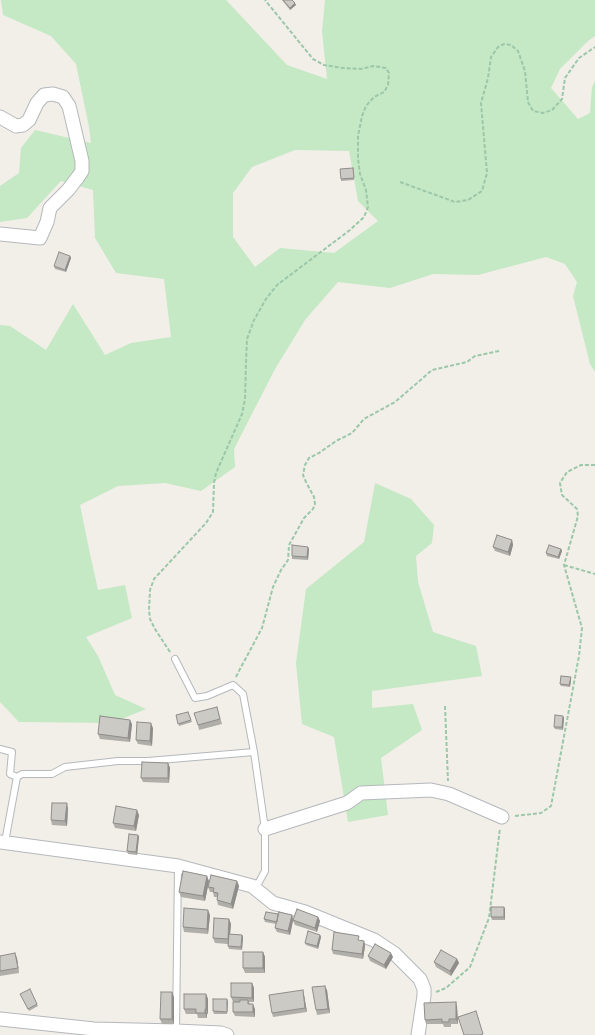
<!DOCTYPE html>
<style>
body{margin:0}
canvas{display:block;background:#f1efe8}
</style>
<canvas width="595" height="1035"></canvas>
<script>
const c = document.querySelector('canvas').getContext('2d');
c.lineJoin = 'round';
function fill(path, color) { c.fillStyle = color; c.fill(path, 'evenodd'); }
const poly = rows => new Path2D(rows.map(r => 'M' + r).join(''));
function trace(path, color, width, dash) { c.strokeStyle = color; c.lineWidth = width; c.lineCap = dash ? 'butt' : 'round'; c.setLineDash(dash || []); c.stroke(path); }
const green = poly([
 [1,0,226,0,287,65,327,79,322,31,325,0,595,0,595,36,588,41,560,69,551,88,578,119,590,113,592,87,595,81,595,372,590,364,573,296,577,282,565,264,546,257,478,275,433,274,390,288,338,282,305,320,275,369,234,449,235,467,201,491,165,483,118,486,80,505,90,554,98,590,125,585,132,618,86,637,98,656,115,695,146,709,112,723,19,722,0,702,0,325,10,326,46,350,73,304,105,355,131,343,171,337,164,279,116,273,95,238,93,190,61,181,27,218,0,222,0,186,19,173,21,148,35,130,91,143,89,127,76,64,51,36,3,15],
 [295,150,349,151,358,201,378,221,334,253,280,248,255,267,233,237,233,193,252,167],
 [375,483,411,499,434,525,432,543,416,556,418,582,433,632,476,646,482,676,372,691,372,708,413,704,422,730,381,758,388,815,348,822,334,737,302,724,296,663,306,589,364,542]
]);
const path = poly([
 [400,182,455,202,468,200,482,191,487,173,481,103,488,78,491,57,498,47,504,44,511,45,518,51,525,71,528,102,533,111,543,113,552,110,562,99,565,78,579,58,595,47],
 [564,565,595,574],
 [170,652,155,629,150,619,149,610,150,590,154,579,206,523,213,512,214,483,216,473,242,414,245,399,246,362,247,339,254,320,266,299,277,285,350,230,364,217,368,207,366,190,360,174,358,159,358,136,362,116,366,106,374,97,384,92,388,85,389,73,386,68,373,66,361,69,343,68,324,65,313,59,265,0],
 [236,677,240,669,262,628,273,587,281,570,288,560,289,545,304,518,313,509,315,504,314,497,306,482,303,475,305,465,309,458,319,453,336,441,352,433,364,419,395,402,416,384,432,370,467,362,475,356,499,351],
 [445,706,448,781],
 [515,816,541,813,551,806,579,656,582,628,564,565,578,516,577,509,562,495,560,483,567,472,581,465,595,465],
 [436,992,446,988,470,967,489,918,500,828]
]);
const lane = poly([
 [175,659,195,698,207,696,233,685,243,694,254,752,265,829,265,871,259,882,252,886],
 [0,749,12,752,10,774,17,777],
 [5,842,17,777,22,774,52,774,65,767,118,761,148,761,254,752],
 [176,1031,178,866]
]);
const street = poly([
 [0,117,16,126,23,125,29,120,37,103,44,95,53,94,63,97,69,106,82,161,82,171,78,177,68,190,50,208,47,222,40,238,0,234],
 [265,829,347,803,361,793,431,790,449,794,502,817],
 [0,842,178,866,252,886,273,903,305,912,374,940,395,954,420,979,424,989,424,996,418,1035],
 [0,1019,94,1029,176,1031,221,1033,227,1035]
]);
const wall = poly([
 [282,0,292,0,296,5,290,10],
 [353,168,354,171,354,180,341,181,341,179],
 [70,256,71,258,66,272,55,269,54,266],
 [512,540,513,545,510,556,495,551,493,547],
 [309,549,308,560,292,559,292,556],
 [561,549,562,551,559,559,547,556,546,553],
 [571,680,570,687,561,686,560,684],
 [217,707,222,724,199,730,198,725],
 [188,712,192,722,179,726,176,715],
 [563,716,564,718,563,730,555,729,554,727],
 [132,724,130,742,100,739,98,734],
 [153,728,152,746,138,744,136,740],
 [168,763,170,768,169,783,143,782,141,778],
 [68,808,67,826,52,825,51,820],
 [139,815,136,831,115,828,113,823],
 [138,835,139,837,137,855,128,854,127,851],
 [209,881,205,901,181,897,179,892],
 [237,881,239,886,233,909,218,905,217,900,217,897,214,897,213,892,210,892,208,887],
 [504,907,505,909,505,920,492,920,491,917],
 [278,914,292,915,293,920,318,917,320,921,317,932,295,925,293,921,290,935,277,932,275,928,276,924,265,922,264,919],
 [210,915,208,934,184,932,183,927],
 [229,919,231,924,230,934,242,935,243,937,242,950,229,949,228,946,228,944,215,943,213,938],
 [320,935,321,937,318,949,306,945,305,943],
 [361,940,364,941,365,946,363,959,333,954,332,950],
 [263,952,265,957,265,973,245,973,243,968],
 [0,956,17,958,19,973,0,976],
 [368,956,393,957,386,969,370,961],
 [457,959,459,963,451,976,436,967,434,962],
 [252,983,254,988,254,1002,249,1002,250,1004,255,1009,255,1017,235,1016,233,1012,233,1002,231,997],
 [327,990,330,1013,317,1015,316,1010],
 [20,994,37,1004,38,1006,29,1011],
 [206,994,208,999,208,1014,207,1014,207,1018,198,1018,197,1014,186,1014,184,1009],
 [304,995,307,1012,273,1017,272,1013],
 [174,997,174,1024,162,1024,160,1019],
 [228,1002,227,1014,214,1014,213,1011],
 [457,1006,458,1024,451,1024,451,1027,444,1027,443,1024,426,1024,425,1020]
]);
const shadedWall = poly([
 [295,3,296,5,290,10,290,8],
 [70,256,71,258,66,272,65,270],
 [512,540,513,545,510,556,508,552],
 [308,547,309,549,308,560,307,557],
 [561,549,562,551,559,559,558,557],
 [571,677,571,680,570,687,569,685],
 [563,716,564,718,563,730,562,727],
 [130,720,132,724,130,742,128,738],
 [151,723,153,728,152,746,150,741],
 [168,763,170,768,169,783,168,778],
 [67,803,68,808,67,826,65,821],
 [137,810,139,815,136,831,134,826],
 [138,835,139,837,137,855,136,852],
 [207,876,209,881,205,901,203,896],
 [237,881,239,886,233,909,231,904],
 [504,907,505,909,505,920,504,917],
 [208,910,210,915,208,934,207,929],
 [292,915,293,920,290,935,288,931],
 [318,917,320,921,317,932,315,928],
 [229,919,231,924,229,944,228,939],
 [242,935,243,937,242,950,241,947],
 [320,935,321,937,318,949,317,946],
 [364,941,365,946,363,959,362,954],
 [263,952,265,957,265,973,263,968],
 [15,953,17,958,19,973],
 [391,953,393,957,386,969,384,965],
 [457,959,459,963,451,976,450,971],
 [252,983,254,988,254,1002,252,998],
 [325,986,327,990,330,1013,328,1009],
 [303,990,304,995,307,1012,305,1008],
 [172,992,174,997,174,1024,172,1019],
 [206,994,208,999,208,1014,206,1009],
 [227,999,228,1002,227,1014],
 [456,1002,457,1006,458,1024,456,1019],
 [253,1004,255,1009,255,1017,253,1012],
 [205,1009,207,1014,207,1018,205,1013]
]);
const building = poly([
 [283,0,292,0,295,3,290,8,283,0],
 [353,168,354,178,341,179,340,169,353,168],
 [59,252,70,256,65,270,54,266,59,252],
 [497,535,512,540,508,552,493,547,497,535],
 [292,545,308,547,307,557,292,556,292,545],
 [549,545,561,549,558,557,546,553,549,545],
 [561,676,571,677,569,685,560,684,561,676],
 [217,707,220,719,198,725,194,713,217,707],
 [188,712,191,720,178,724,176,715,188,712],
 [555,715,563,716,562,727,554,727,555,715],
 [100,716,130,720,128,738,98,734,100,716],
 [137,722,151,723,150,741,136,740,137,722],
 [142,762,168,763,168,778,141,778,142,762],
 [52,803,67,803,65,821,51,820,52,803],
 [116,806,137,810,134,826,113,823,116,806],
 [129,834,138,835,136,852,127,851,129,834],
 [183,871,207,876,203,896,179,892,183,871],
 [211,875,237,881,231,904,217,900,218,893,213,892,214,888,208,887,211,875],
 [491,907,504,907,504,917,491,917,491,907],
 [184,908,208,910,207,929,183,927,184,908],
 [297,909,318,917,315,928,293,920,297,909],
 [266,912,278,914,277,922,264,919,266,912],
 [279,912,292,915,288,931,275,928,279,912],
 [214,918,229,919,228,939,213,938,214,918],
 [308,931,320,935,317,946,305,943,308,931],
 [334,932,359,936,358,940,364,941,362,954,332,950,334,932],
 [229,934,242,935,241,947,228,946,229,934],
 [375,944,391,953,384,965,368,956,375,944],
 [441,950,457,959,450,971,434,962,441,950],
 [243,952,263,952,263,968,243,968,243,952],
 [15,953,18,968,0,971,0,956,15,953],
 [231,983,252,983,252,998,231,997,231,983],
 [325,986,328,1009,316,1010,312,987,325,986],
 [30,989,37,1004,28,1009,20,994,30,989],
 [303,990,305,1008,272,1013,269,995,303,990],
 [161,992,172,992,172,1019,160,1019,161,992],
 [184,994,206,994,206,1009,205,1009,205,1013,196,1013,196,1009,184,1009,184,994],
 [213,999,227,999,227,1012,213,1011,213,999],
 [240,1000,248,1000,248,1004,253,1004,253,1012,233,1012,233,1002,240,1002,240,1000],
 [456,1002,456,1019,449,1019,449,1022,442,1022,442,1019,425,1020,424,1003,456,1002],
 [476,1011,483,1034,480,1035,464,1035,458,1017,476,1011]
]);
fill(green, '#c5e8c5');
trace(lane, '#b5b8bc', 8);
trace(street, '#b5b8bc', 15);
trace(path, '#9cc7a9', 2, [4, 2]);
trace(lane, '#fff', 6);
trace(street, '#fff', 13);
fill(wall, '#afaea9');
fill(shadedWall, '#8f8d8a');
fill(building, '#cccac5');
trace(building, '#8f8d8a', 1);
</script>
